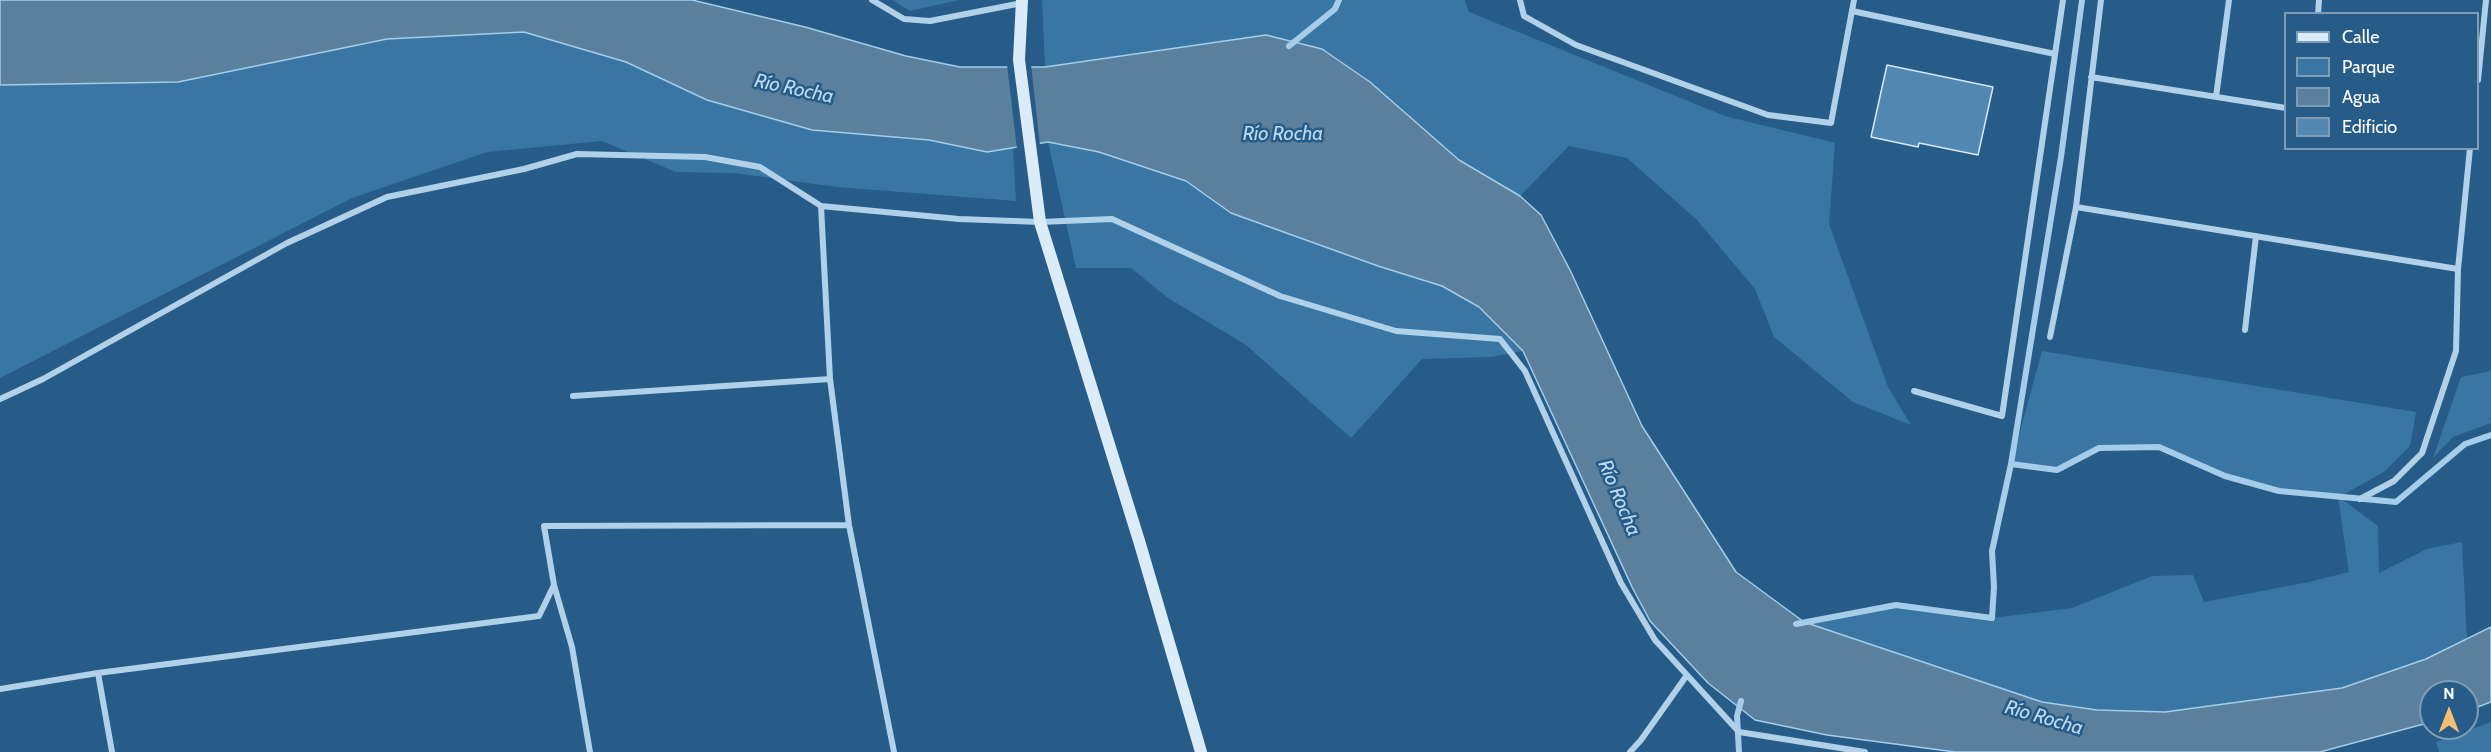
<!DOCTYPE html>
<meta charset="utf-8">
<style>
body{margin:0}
#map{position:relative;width:2491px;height:752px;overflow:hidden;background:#265c87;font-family:Cabin,sans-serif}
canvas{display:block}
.legend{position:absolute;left:2284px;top:12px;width:195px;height:138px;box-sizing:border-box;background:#265c87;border:2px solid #7d9db7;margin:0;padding:8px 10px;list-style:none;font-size:18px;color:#fff}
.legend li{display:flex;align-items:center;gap:12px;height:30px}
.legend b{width:30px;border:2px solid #7d9db7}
.north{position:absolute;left:2419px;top:680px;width:60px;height:60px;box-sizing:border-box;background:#265c87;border:2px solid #7d9db7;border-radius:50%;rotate:0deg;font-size:16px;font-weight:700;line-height:24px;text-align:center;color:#fff}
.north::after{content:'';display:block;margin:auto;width:21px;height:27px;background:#f2bf75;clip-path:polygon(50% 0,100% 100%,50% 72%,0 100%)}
</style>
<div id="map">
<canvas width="2491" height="752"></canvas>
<ul class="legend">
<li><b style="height:8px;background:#dbebf7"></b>Calle</li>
<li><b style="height:16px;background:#3a76a3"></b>Parque</li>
<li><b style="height:16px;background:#5a809d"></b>Agua</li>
<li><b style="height:16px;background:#5287b1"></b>Edificio</li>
</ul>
<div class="north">N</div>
</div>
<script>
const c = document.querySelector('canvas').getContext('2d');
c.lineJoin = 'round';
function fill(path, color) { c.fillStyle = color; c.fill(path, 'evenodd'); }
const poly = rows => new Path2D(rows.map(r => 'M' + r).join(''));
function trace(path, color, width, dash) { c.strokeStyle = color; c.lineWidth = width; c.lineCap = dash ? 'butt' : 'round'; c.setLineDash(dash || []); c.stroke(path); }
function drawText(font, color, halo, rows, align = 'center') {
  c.font = font + ' Cabin,sans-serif'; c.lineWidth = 5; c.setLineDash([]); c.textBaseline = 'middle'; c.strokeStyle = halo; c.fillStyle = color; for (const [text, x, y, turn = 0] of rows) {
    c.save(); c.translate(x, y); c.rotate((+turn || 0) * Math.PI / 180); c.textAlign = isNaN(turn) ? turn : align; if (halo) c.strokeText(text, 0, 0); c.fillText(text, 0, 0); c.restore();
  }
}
const green = poly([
 [892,0,959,0,910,11],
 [1042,0,1465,0,1469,12,1725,116,1835,143,1829,224,1888,387,1911,425,1853,402,1774,337,1755,289,1697,220,1627,158,1569,146,1520,196,1459,160,1370,82,1322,49,1266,35,1045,67],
 [524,32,626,62,707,100,812,130,929,140,987,152,1013,148,1016,201,837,187,734,173,676,172,602,141,487,152,352,198,0,378,0,85,178,82,387,39],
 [1048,142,1099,152,1186,181,1231,213,1378,266,1442,286,1479,307,1523,351,1491,357,1422,359,1351,438,1246,345,1168,298,1131,268,1076,268],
 [2042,351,2416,412,2410,446,2384,472,2339,497,2378,526,2379,573,2427,549,2462,542,2467,639,2426,659,2342,688,2165,712,2097,710,2042,702,1804,622,1896,605,1992,618,2072,608,2152,576,2193,575,2204,602,2309,582,2349,572,2338,497,2279,491,2225,476,2159,447,2099,448,2057,470,2011,464],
 [2491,371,2491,423,2453,437,2433,458,2461,377],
 [2491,722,2491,752,2439,752,2436,742]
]);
const water = poly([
 [0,0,692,0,805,27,906,56,960,67,1045,67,1266,35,1322,49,1370,82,1459,160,1520,196,1541,215,1570,270,1642,426,1736,572,1804,622,2042,702,2097,710,2165,712,2342,688,2426,659,2491,627,2491,702,2467,711,2467,692,2431,692,2431,722,2320,752,1955,752,1827,735,1755,720,1708,683,1650,621,1632,587,1523,351,1479,307,1442,286,1378,266,1231,213,1186,181,1099,152,1048,142,987,152,929,140,812,130,707,100,626,62,524,32,387,39,178,82,0,85,0,0]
]);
const pier = poly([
 [1007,64,1031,64,1040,146,1017,150]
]);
const stream = poly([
 [1289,46,1335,9,1339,0],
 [2011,464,2057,470,2099,448,2159,447,2225,476,2279,491,2396,502,2465,444,2491,435],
 [1796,624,1896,605,1992,618,1994,587,1992,551,2011,464,2061,157,2082,0],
 [1739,752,1737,716,1741,701]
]);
const building = poly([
 [1887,65,1993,87,1978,155,1919,143,1918,147,1871,137,1887,65]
]);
const minor = poly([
 [872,0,904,19,930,21,1022,3],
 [1520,0,1524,16,1576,45,1768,115,1831,123,1854,0],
 [1852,11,2055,54],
 [2318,14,2319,0],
 [2091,77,2286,108],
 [2478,80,2486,0],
 [2216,97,2229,0],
 [821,206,830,379,849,525,894,752],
 [2076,207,2458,269],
 [2245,330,2256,236],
 [2050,337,2076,207,2101,0],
 [1914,391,2002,416,2063,0],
 [573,396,830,379],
 [0,399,43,379,287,243,387,197,524,169,577,154,705,157,760,167,821,206,959,219,1040,222,1112,219,1280,296,1396,331,1500,339,1525,371,1621,583,1655,640,1739,732,1865,752],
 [2360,499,2394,481,2422,453,2456,351,2458,269,2470,148],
 [98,673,112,752],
 [0,689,98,673,539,616,554,585],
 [590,752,572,647,554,585,544,526,849,525],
 [1630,752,1641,740,1687,675]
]);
const secondary = poly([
 [1022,0,1019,60,1040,222,1140,544,1201,752]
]);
const waterNames = [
 ["Río Rocha",794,89,12],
 ["Río Rocha",1283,134],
 ["Río Rocha",1619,498,67],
 ["Río Rocha",2044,718,16]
];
fill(green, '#3a76a3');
fill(water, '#5a809d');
trace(water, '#a5cde9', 1.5);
fill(pier, '#265c87');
trace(stream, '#a5cde9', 6);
fill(building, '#5287b1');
trace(building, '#d5e8f7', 1.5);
trace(minor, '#b1d1e9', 6);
trace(secondary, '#dbebf7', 12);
drawText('italic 20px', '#bcdaf0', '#265c87', waterNames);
</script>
